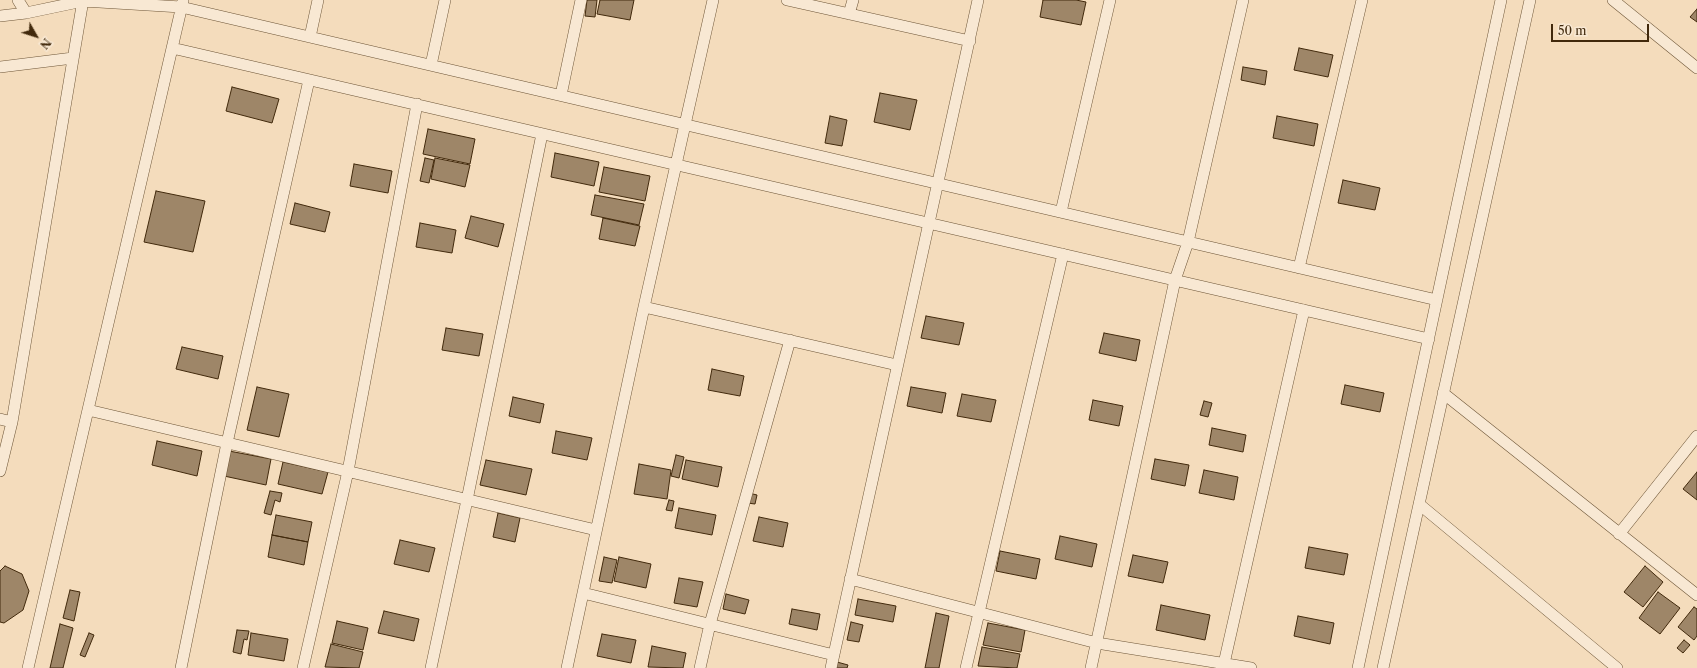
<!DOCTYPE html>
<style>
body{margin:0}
#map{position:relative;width:1697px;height:668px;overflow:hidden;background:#f4dcbc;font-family:"Libre Caslon Text",serif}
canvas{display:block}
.north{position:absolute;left:16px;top:16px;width:40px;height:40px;-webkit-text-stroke:3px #f8e8d3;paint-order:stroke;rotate:129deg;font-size:11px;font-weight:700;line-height:16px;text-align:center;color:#41290c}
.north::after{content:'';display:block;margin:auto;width:14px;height:18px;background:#41290c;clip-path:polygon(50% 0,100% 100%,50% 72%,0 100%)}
.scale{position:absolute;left:1551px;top:24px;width:98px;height:18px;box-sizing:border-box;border:2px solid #41290c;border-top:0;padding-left:5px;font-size:12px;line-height:14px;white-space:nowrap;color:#41290c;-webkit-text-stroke:3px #f8e8d3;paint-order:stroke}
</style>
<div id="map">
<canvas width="1697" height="668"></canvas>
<div class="north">N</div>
<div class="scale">50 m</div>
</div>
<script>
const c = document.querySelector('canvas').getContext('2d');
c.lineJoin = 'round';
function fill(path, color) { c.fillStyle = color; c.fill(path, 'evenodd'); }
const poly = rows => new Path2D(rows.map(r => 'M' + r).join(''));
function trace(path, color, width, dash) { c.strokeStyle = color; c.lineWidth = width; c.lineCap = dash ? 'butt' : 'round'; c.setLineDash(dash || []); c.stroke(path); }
const building = poly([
 [587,0,597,0,595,17,585,16,587,0],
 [600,0,634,0,630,20,597,14,600,0],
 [1043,0,1076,0,1086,2,1081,25,1040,17,1043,0],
 [1697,9,1697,22,1690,17,1697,9],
 [1299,48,1333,55,1328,77,1294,70,1299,48],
 [1243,67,1267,71,1265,85,1241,80,1243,67],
 [232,87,279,99,272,123,226,111,232,87],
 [880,93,917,100,910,130,874,122,880,93],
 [830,116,847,120,842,146,825,143,830,116],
 [1277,116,1318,124,1314,146,1273,138,1277,116],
 [428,129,475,139,470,164,423,154,428,129],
 [555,153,599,162,594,186,551,177,555,153],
 [425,158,434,160,429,183,420,181,425,158],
 [435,158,470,165,465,187,431,179,435,158],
 [354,164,392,171,388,193,350,186,354,164],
 [604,167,650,176,645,201,599,192,604,167],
 [1343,180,1380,188,1375,210,1338,203,1343,180],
 [156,191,205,201,193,252,144,242,156,191],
 [595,195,644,204,639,225,591,215,595,195],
 [295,203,330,212,325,232,290,224,295,203],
 [471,216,504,224,498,247,465,238,471,216],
 [603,218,640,226,635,246,599,239,603,218],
 [420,223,456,230,452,253,416,247,420,223],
 [926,316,964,323,959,345,921,338,926,316],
 [446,328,483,334,479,356,442,350,446,328],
 [1104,333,1140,340,1136,361,1099,353,1104,333],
 [182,347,223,356,218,379,176,369,182,347],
 [712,369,744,376,740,396,708,390,712,369],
 [1345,385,1384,393,1380,412,1341,404,1345,385],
 [257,387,289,394,279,437,247,430,257,387],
 [911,387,946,393,942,413,907,406,911,387],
 [962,394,996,400,991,422,957,416,962,394],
 [513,397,544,404,540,423,509,416,513,397],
 [1093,400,1123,406,1119,426,1089,420,1093,400],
 [1204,401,1212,403,1208,417,1200,415,1204,401],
 [1212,428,1246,435,1243,452,1209,445,1212,428],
 [556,431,592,438,587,460,552,453,556,431],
 [157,441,202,451,197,476,152,465,157,441],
 [229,451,271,459,266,485,224,476,229,451],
 [676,455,684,457,679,478,671,476,676,455],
 [1155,459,1189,465,1185,486,1151,479,1155,459],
 [486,460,532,469,526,495,480,485,486,460],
 [686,460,722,467,718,487,682,479,686,460],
 [283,462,328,472,322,494,278,484,283,462],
 [639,464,671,470,667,499,634,494,639,464],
 [1204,470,1238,477,1234,500,1199,493,1204,470],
 [1697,472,1697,500,1683,489,1697,472],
 [270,491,282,493,280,502,275,500,271,515,264,513,270,491],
 [749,493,757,495,755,504,747,503,749,493],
 [669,500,674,501,672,511,666,510,669,500],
 [679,508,716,515,712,535,675,528,679,508],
 [498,513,520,518,515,542,493,537,498,513],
 [276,515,312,522,308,542,272,535,276,515],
 [759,517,788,523,783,547,753,541,759,517],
 [272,535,308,542,304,565,268,557,272,535],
 [1060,536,1097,544,1092,567,1055,559,1060,536],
 [400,540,435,548,429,572,394,564,400,540],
 [1309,547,1348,554,1344,575,1305,568,1309,547],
 [1000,551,1040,559,1036,579,996,571,1000,551],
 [1133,555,1168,562,1163,583,1128,576,1133,555],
 [604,557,617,560,612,583,599,581,604,557],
 [619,557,651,564,646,588,614,581,619,557],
 [5,566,22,574,29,591,23,610,4,623,0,622,0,571,5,566],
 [1645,566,1663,582,1643,607,1624,592,1645,566],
 [679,578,703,582,697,607,674,603,679,578],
 [70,590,80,592,74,621,63,618,70,590],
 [1658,592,1680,608,1660,634,1639,618,1658,592],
 [726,594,749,600,745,614,723,609,726,594],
 [858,599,896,606,893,622,855,615,858,599],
 [1161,605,1210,615,1205,640,1156,630,1161,605],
 [1694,607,1697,609,1697,636,1694,640,1678,627,1694,607],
 [792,609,820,614,817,630,789,624,792,609],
 [384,611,419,619,414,641,378,633,384,611],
 [936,613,949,616,939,668,925,668,936,613],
 [1298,616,1334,623,1330,644,1294,636,1298,616],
 [337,621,368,628,363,650,332,643,337,621],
 [851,622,863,625,859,642,847,640,851,622],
 [988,623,1025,630,1021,652,983,645,988,623],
 [60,624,73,628,63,668,50,668,60,624],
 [237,630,249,631,247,640,244,639,241,654,233,652,237,630],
 [89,633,94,635,85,657,80,655,89,633],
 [251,633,288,639,284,661,248,655,251,633],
 [602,634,636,640,631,663,597,656,602,634],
 [1684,640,1690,645,1683,653,1677,648,1684,640],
 [331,644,363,652,359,668,325,667,331,644],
 [652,646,686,653,683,668,648,667,652,646],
 [982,647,1020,654,1017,668,978,666,982,647],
 [837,662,848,665,847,668,836,668,837,662]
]);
const street = poly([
 [18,0,26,13],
 [787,0,970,41],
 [1613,0,1697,68],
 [849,14,853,0],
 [0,16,26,13,83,1,181,7,1437,300],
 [310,37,318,0],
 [172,48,1429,339],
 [431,65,445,0],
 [0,67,73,58],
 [561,95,581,0],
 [1061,212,1110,0],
 [1299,268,1362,0],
 [644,307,897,365],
 [1443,393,1697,595],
 [88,410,596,530],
 [0,419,12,422],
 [0,471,12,422,83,0],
 [1419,504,1617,668],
 [1619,534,1697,436],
 [850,579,1097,643,1251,668],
 [583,593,834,655],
 [28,668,183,1],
 [181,668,227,443,309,80],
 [303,668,348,471,417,104],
 [431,668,467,500,542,134],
 [567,668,644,307,713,0],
 [700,668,710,624,790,340],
 [831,668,978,0],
 [966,668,1063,254],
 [1091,668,1175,280,1188,242,1243,0],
 [1223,668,1304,310],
 [1358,668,1501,0],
 [1383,668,1530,0]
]);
fill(building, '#9e8668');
trace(building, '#41290c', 1);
trace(street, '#6e5638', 12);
trace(street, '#f8e8d3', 11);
</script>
